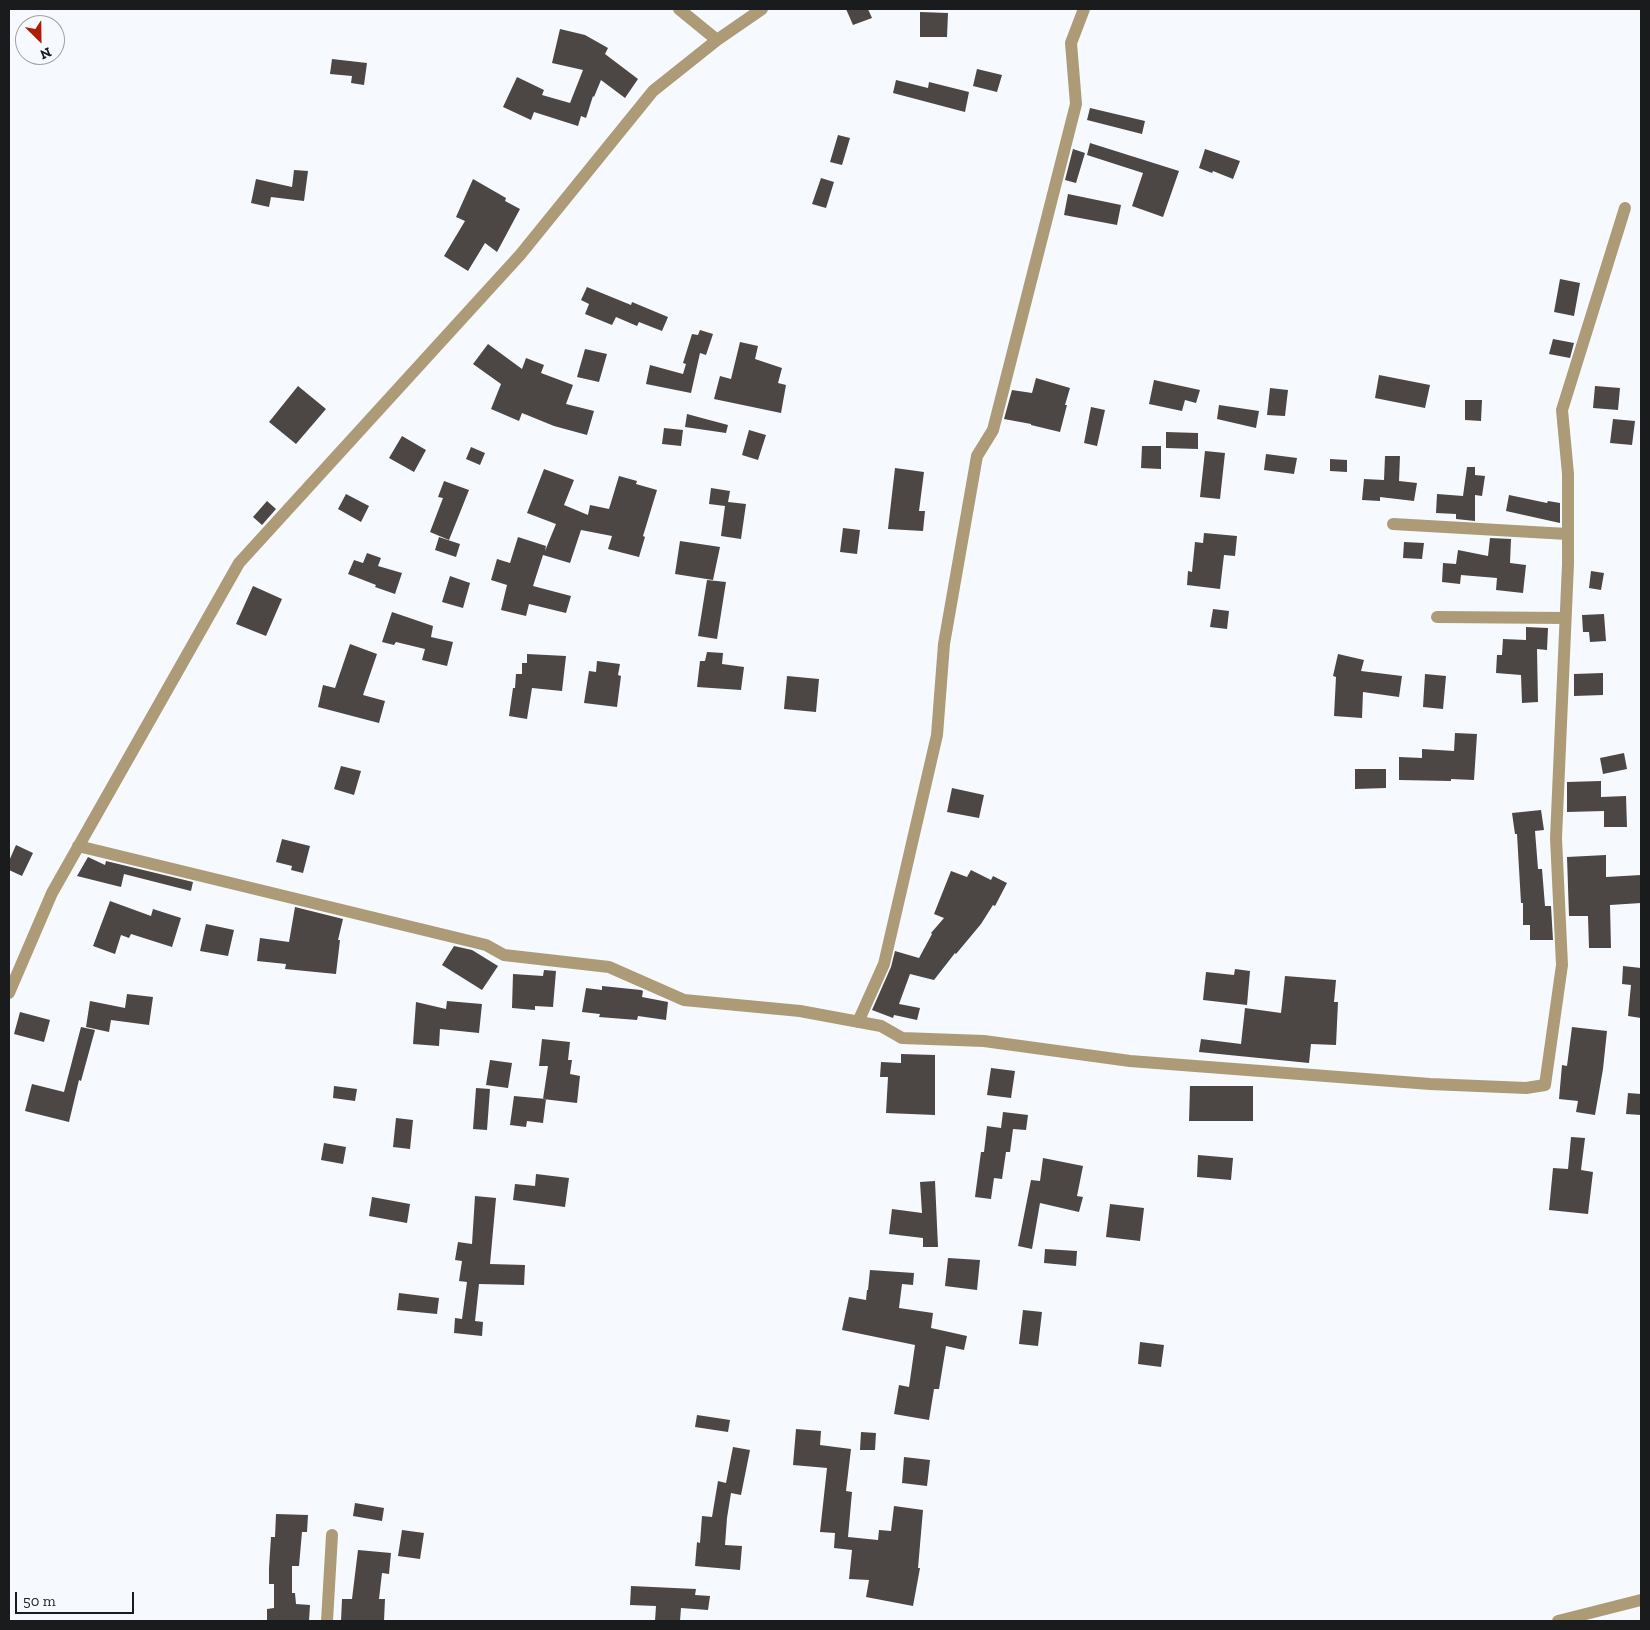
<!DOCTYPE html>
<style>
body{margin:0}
#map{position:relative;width:1650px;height:1630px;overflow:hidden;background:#f6fafe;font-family:"Zilla Slab",serif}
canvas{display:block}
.frame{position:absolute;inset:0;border:10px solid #1a1b1d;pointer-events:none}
.north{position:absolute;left:15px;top:15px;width:50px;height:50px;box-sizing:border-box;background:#f6fafe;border:1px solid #9ea1a4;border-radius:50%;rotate:157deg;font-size:14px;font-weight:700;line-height:20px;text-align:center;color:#1a1b1d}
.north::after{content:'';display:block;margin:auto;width:18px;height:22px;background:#ac1d03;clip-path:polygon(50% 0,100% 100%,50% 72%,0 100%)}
.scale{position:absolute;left:15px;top:1592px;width:119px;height:22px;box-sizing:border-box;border:2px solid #1a1b1d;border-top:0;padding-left:6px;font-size:15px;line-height:18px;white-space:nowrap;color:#1a1b1d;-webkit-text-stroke:4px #f6fafe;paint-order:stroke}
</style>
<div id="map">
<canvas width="1650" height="1630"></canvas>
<div class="frame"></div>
<div class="north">N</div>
<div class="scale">50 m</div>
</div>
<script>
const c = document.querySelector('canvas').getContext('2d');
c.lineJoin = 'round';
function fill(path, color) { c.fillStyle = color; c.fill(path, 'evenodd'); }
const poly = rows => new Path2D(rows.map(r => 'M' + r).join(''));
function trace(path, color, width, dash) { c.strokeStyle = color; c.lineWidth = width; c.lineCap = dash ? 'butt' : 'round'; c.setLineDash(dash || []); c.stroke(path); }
const building = poly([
 [846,9,868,9,872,18,853,25],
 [920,12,948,13,947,37,920,37],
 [560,29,585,35,608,48,605,54,638,79,625,98,601,80,594,97,593,96,586,118,581,116,578,126,534,112,531,120,503,107,517,77,544,90,542,95,570,103,583,70,552,63],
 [332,59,367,63,364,85,351,83,352,76,330,74],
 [977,69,1002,75,997,92,973,86],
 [896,80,928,88,929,82,969,92,965,112,893,93],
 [1090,108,1145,121,1142,134,1087,120],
 [838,135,850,138,842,165,830,162],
 [1090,143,1179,171,1163,217,1132,206,1143,173,1087,155],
 [1073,149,1085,153,1076,183,1065,180],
 [1205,149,1240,161,1233,179,1213,171,1212,173,1199,168],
 [294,170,308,171,304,201,271,197,269,207,251,203,256,179,292,187],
 [821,178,834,182,826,208,812,204],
 [473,179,506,198,505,201,520,209,497,252,485,243,468,271,444,256,465,221,456,217],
 [1068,194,1121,205,1117,225,1064,215],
 [1560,279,1580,283,1574,316,1554,312],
 [587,287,631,305,632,302,668,317,662,331,639,322,637,326,616,317,612,325,585,314,589,304,581,300],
 [700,330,713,334,706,355,700,353,691,393,646,384,650,365,683,374,686,364,683,363,692,334,698,335],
 [1553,339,1574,343,1570,358,1549,354],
 [740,342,758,346,755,359,782,368,778,383,786,385,781,413,714,399,720,376,731,379],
 [488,344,522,369,526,358,544,365,541,373,573,385,566,404,594,411,587,435,554,426,522,413,519,421,491,409,501,384,473,364],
 [585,349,607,354,599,382,577,377],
 [1379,375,1430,385,1425,408,1375,398],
 [1036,378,1070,388,1065,405,1067,405,1060,432,1031,425,1031,424,1004,419,1012,390,1032,393],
 [1154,380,1200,390,1196,403,1185,400,1182,411,1149,404],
 [298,386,326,409,296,444,269,422],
 [1595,386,1620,388,1618,410,1593,408],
 [1270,388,1288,390,1285,416,1267,415],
 [1465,400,1482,400,1481,421,1465,420],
 [1219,405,1259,411,1256,428,1217,419],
 [1091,407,1105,410,1097,446,1084,443],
 [687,414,728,425,726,433,685,427],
 [1613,419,1635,421,1632,445,1610,443],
 [664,428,683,430,681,446,662,444],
 [749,430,766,435,758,460,742,455],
 [1166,432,1198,433,1198,449,1166,448],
 [402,436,426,450,414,472,389,458],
 [1142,446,1161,446,1161,469,1141,468],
 [471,447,485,453,480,465,466,459],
 [1205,451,1225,453,1220,499,1200,497],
 [1266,454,1297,458,1294,474,1264,470],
 [1385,456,1400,456,1399,481,1417,483,1414,501,1380,497,1380,501,1362,500,1364,479,1384,480],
 [1330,459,1347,460,1347,472,1330,471],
 [1467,467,1475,467,1475,475,1485,476,1482,496,1475,495,1475,521,1456,519,1456,514,1436,513,1437,494,1463,496],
 [895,468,924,472,919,511,925,511,923,531,888,529],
 [544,469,574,480,564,505,588,515,590,505,609,509,619,476,637,481,636,484,657,490,643,536,645,537,639,557,608,549,612,536,581,530,570,563,543,555,533,586,571,596,566,613,529,604,526,616,501,610,507,585,491,580,497,559,510,563,518,537,546,546,545,551,556,524,527,513],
 [444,481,469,490,449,540,430,532,443,498,438,497],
 [711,488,730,491,728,502,746,504,741,539,721,536,725,506,709,504],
 [346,494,369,506,361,522,338,509],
 [1509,495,1547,503,1548,501,1560,503,1560,523,1506,511],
 [267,501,276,509,262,525,253,517],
 [843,528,860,530,857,554,840,552],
 [1204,533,1237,536,1235,556,1224,555,1220,589,1187,585,1188,571,1192,572,1195,542,1203,543],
 [439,537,460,544,456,557,435,550],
 [1490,538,1511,539,1510,563,1526,565,1523,593,1496,590,1497,578,1461,575,1460,584,1442,582,1443,563,1456,564,1458,550,1488,556],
 [680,541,720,547,713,580,675,574],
 [1404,542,1424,543,1422,559,1403,558],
 [367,553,381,558,378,566,402,573,395,594,375,587,376,585,348,574,354,560,363,563],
 [1591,571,1604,573,1601,590,1589,588],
 [450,576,470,583,463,608,442,602],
 [707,580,726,582,717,639,698,636],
 [253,586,282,599,266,636,236,624],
 [1213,609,1229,611,1227,629,1210,627],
 [392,612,433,626,431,637,453,642,447,666,422,660,425,649,396,642,394,645,382,642],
 [1604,614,1606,641,1590,642,1589,632,1583,632,1582,615],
 [1526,627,1548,628,1547,650,1537,649,1538,702,1522,703,1521,675,1496,673,1497,655,1502,655,1503,639,1526,640],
 [350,644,377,654,363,695,385,701,379,723,318,707,323,685,335,688],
 [707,652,723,653,722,664,744,667,741,690,697,687,700,661,705,661],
 [527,654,566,656,562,691,532,688,527,719,509,716,513,688,515,688,516,674,522,674,522,663,527,663],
 [1338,654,1364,660,1361,671,1402,676,1399,697,1363,692,1362,718,1334,716,1336,677,1333,676],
 [597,661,620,664,618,675,621,676,617,707,584,703,589,671,596,672],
 [1603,673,1603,695,1574,696,1574,674],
 [1425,674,1446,676,1443,709,1423,707],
 [787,676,819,679,816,712,784,709],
 [1455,733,1477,734,1474,780,1451,779,1451,781,1399,780,1399,757,1422,758,1422,749,1454,751],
 [1624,753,1627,769,1603,774,1600,758],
 [341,766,361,771,354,795,334,789],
 [1355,769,1386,769,1386,788,1355,789],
 [1601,781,1601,797,1626,796,1627,827,1604,827,1604,811,1567,812,1567,782],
 [952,788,984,795,979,818,947,812],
 [1541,810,1544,830,1535,831,1538,869,1542,869,1545,906,1551,906,1553,940,1530,940,1530,925,1523,925,1523,903,1521,903,1517,834,1515,834,1512,813],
 [282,839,310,846,303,873,291,870,292,866,276,862],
 [16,845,33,853,22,876,9,870,9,861],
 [1606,855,1606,877,1641,875,1641,903,1610,905,1611,948,1589,948,1588,916,1569,916,1567,857],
 [88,857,105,865,106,861,193,882,191,891,124,874,121,887,77,876],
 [971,870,991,880,993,876,1007,883,995,906,993,905,981,924,956,954,955,953,934,980,910,974,899,1004,920,1008,917,1020,894,1015,893,1018,872,1010,891,967,895,951,919,958,932,934,931,933,944,918,934,914,951,871,967,877],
 [110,901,151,916,153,909,181,918,172,947,131,934,129,938,121,935,115,954,93,946],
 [295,907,343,919,338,940,340,940,336,974,285,969,286,964,257,961,260,938,289,942],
 [206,924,234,930,228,956,200,951],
 [454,946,472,950,498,966,482,990,442,965],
 [1623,966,1641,968,1641,1018,1628,1016,1631,985,1622,984],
 [1235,969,1250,971,1247,1005,1203,1000,1206,972,1234,975],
 [544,970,556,971,553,1007,535,1006,535,1010,512,1008,513,974,543,976],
 [1285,976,1336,980,1334,1002,1338,1002,1336,1045,1311,1044,1309,1063,1199,1052,1201,1039,1241,1044,1245,1008,1281,1013],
 [602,986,641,990,643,991,642,997,668,1002,666,1020,638,1016,637,1020,599,1017,600,1014,582,1012,586,988,602,990],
 [127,994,153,997,149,1025,111,1020,109,1032,86,1027,90,1001,125,1008],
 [447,1001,482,1004,479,1033,440,1029,439,1046,413,1044,416,1002,446,1009],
 [20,1012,50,1020,44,1042,14,1034],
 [81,1027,95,1030,81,1081,79,1080,69,1122,25,1111,32,1084,64,1092],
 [1572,1027,1607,1031,1603,1069,1595,1115,1576,1112,1578,1101,1559,1099,1562,1065,1567,1066],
 [542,1039,570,1042,568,1060,572,1060,570,1074,580,1076,577,1103,543,1099,548,1066,539,1066],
 [901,1054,935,1055,935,1115,886,1113,888,1077,880,1077,881,1062,901,1063],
 [490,1060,512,1063,508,1088,486,1085],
 [991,1068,1015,1071,1011,1098,987,1095],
 [334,1086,357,1089,355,1101,333,1098],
 [1190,1086,1253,1086,1253,1121,1189,1121],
 [476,1088,490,1089,487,1130,473,1129],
 [1628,1093,1641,1094,1641,1115,1626,1114],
 [514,1096,546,1099,543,1123,527,1121,526,1127,510,1125],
 [1003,1112,1028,1115,1026,1130,1013,1129,1010,1152,1006,1152,1002,1179,994,1178,991,1199,975,1197,981,1152,984,1152,987,1126,1001,1128],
 [396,1118,413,1120,410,1149,393,1147],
 [1571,1137,1585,1138,1581,1170,1593,1172,1588,1214,1549,1210,1553,1168,1568,1169],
 [324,1143,346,1147,343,1164,321,1160],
 [1198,1155,1233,1158,1231,1180,1197,1177],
 [1043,1158,1083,1166,1077,1196,1083,1197,1079,1212,1040,1203,1032,1249,1018,1246,1031,1180,1040,1181],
 [536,1174,569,1178,565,1207,513,1200,515,1184,535,1186],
 [935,1181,938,1247,923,1247,923,1238,889,1234,892,1209,922,1213,920,1182],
 [475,1196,496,1198,490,1264,525,1265,524,1285,479,1284,475,1321,483,1322,482,1336,454,1333,455,1318,462,1319,467,1282,459,1281,462,1261,455,1260,458,1242,472,1244],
 [372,1197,410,1204,407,1223,369,1216],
 [1110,1204,1144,1208,1140,1241,1106,1237],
 [1045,1249,1077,1251,1076,1266,1044,1263],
 [948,1258,980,1260,977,1290,945,1286],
 [870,1270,914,1273,913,1285,902,1284,899,1308,933,1313,931,1328,967,1336,964,1350,946,1346,939,1389,934,1389,929,1420,894,1414,899,1385,909,1387,915,1345,842,1330,849,1297,866,1300,867,1290,868,1290],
 [399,1293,439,1298,437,1314,397,1310],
 [1023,1310,1042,1312,1038,1346,1019,1344],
 [1140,1342,1164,1345,1161,1367,1138,1364],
 [697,1415,730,1420,728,1432,695,1427],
 [796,1429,821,1431,820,1445,851,1449,846,1491,852,1492,848,1537,878,1540,879,1530,891,1531,894,1506,923,1510,918,1568,920,1568,913,1606,866,1597,869,1580,849,1579,852,1550,834,1548,835,1533,820,1532,827,1468,793,1465],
 [861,1432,876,1433,875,1450,860,1450],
 [733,1447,750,1450,741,1495,731,1493,727,1518,725,1545,742,1546,740,1570,695,1566,697,1542,700,1543,702,1516,712,1517,718,1481,726,1483],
 [904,1457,930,1460,927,1486,902,1483],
 [355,1503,384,1508,382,1521,353,1516],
 [276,1514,308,1515,307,1532,302,1532,299,1566,292,1566,292,1593,295,1593,296,1604,310,1605,309,1621,267,1621,267,1609,274,1608,274,1584,269,1584,269,1568,271,1537,275,1537],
 [402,1530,424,1533,420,1559,398,1556],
 [358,1550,391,1553,389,1574,382,1573,379,1599,385,1599,384,1621,341,1621,342,1599,352,1599],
 [631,1586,696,1589,695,1595,710,1596,708,1610,681,1608,680,1621,655,1621,656,1606,630,1605]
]);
const minor = poly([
 [679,9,717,40],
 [1393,524,1567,534],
 [1437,617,1565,618],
 [78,846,486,945,504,955,609,967,684,1000,800,1011,881,1026,902,1038,984,1041,1130,1061,1430,1084,1526,1088,1545,1085,1562,965,1556,838,1568,564,1568,474,1562,410,1625,208],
 [9,993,52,893,239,563,520,255,653,91,717,40,762,9],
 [858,1022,884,964,937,735,944,644,977,456,993,430,1076,104,1071,43,1084,9],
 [327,1621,332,1535],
 [1558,1621,1641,1600]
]);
fill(building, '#4c4644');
trace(minor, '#ad9b78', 12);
</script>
